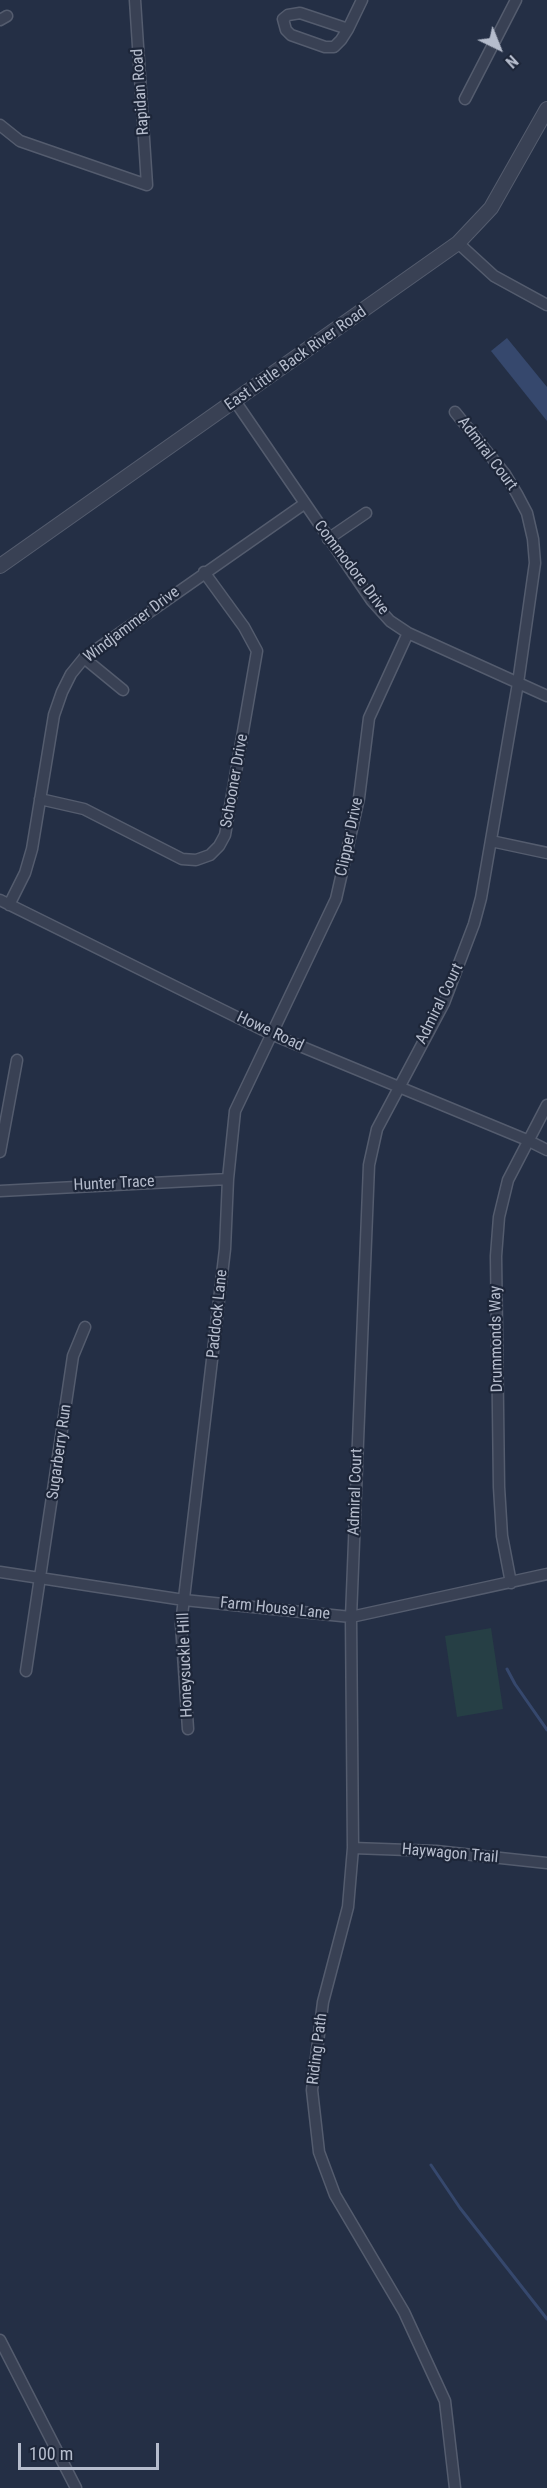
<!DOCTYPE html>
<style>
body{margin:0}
#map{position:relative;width:547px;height:2488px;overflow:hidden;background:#242f45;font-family:"Roboto Condensed",sans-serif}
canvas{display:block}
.north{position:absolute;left:469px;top:18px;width:60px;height:60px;-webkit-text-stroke:4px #1d2639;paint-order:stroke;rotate:137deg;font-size:16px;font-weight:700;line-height:24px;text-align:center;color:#b6bdcd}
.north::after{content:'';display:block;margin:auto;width:21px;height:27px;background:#b6bdcd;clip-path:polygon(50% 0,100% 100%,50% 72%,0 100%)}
.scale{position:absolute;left:18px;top:2443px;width:141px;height:27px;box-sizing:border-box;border:3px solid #b6bdcd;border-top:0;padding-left:8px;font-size:18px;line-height:21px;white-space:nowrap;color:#b6bdcd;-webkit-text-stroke:4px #1d2639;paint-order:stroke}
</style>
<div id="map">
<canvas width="547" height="2488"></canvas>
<div class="north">N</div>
<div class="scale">100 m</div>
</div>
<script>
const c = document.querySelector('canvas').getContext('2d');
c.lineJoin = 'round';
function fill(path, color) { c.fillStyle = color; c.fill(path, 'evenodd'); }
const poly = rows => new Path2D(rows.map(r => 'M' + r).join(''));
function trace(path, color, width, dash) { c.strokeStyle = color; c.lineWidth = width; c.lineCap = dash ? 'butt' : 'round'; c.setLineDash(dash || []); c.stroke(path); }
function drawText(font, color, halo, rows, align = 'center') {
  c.font = font + ' "Roboto Condensed",sans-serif'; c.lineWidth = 4.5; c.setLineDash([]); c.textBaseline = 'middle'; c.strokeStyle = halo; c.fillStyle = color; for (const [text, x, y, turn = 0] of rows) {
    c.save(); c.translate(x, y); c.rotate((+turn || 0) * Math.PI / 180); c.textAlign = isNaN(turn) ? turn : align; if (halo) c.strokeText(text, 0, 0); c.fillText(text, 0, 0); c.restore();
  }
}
const green = poly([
 [491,1628,503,1709,457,1717,445,1636]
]);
const water = poly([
 [507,338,547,387,547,421,491,351]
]);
const stream = poly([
 [507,1669,515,1684,547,1730],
 [431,2165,460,2208,547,2319]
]);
const minor = poly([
 [0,20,7,16],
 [348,29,300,13,288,15,283,19,286,30,291,35,325,47,334,47,341,40,348,29,362,0],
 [465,99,516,0],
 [0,125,20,141,147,185,135,0],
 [458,243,494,276,547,305],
 [235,401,372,601,390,621,408,633,547,696],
 [328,539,366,513],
 [84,658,123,690],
 [40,799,84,809,182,859,196,860,210,855,219,846,225,835,257,651,244,627,204,572],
 [491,841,547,853],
 [0,900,271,1034,527,1140,547,1150],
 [9,905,25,873,32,849,54,715,62,692,71,674,84,658,304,504],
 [0,1152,17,1060],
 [0,1191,228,1179],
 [0,1572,184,1600,351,1617,547,1574],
 [511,1583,502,1536,499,1487,496,1256,499,1217,508,1180,547,1105],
 [26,1671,73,1356,85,1327],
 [188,1729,181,1624,225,1249,228,1179,235,1111,336,899,359,798,369,718,408,633],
 [353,1848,436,1851,547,1863],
 [0,2340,76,2488],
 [455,2488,445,2401,404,2312,335,2195,319,2152,312,2090,323,2002,348,1907,353,1848,351,1617,369,1165,377,1129,444,1003,474,924,481,898,518,683,535,563,533,539,527,513,517,494,505,474,455,412]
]);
const tertiary = poly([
 [0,566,458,243,491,208,547,109]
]);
const streetNames = [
 ["Rapidan Road",141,92,-94],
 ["East Little Back River Road",296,359,-35],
 ["Admiral Court",487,454,53],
 ["Commodore Drive",351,568,53],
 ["Windjammer Drive",132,625,-37],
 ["Schooner Drive",235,781,-80],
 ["Clipper Drive",350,837,-78],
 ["Admiral Court",440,1004,-64],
 ["Howe Road",270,1032,25],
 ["Hunter Trace",114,1184,-3],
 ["Paddock Lane",218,1314,-84],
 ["Drummonds Way",497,1339,-91],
 ["Sugarberry Run",60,1452,-82],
 ["Admiral Court",356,1492,-88],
 ["Farm House Lane",275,1609,6],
 ["Honeysuckle Hill",186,1665,-92],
 ["Haywagon Trail",450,1854,5],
 ["Riding Path",318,2049,-83]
];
fill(green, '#263f45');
fill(water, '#36486d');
trace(stream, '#36486d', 3);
trace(minor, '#545c6e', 13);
trace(tertiary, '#545c6e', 16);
trace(minor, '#394154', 10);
trace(tertiary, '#394154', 14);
drawText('16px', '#b6bdcd', '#1d2639', streetNames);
</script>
